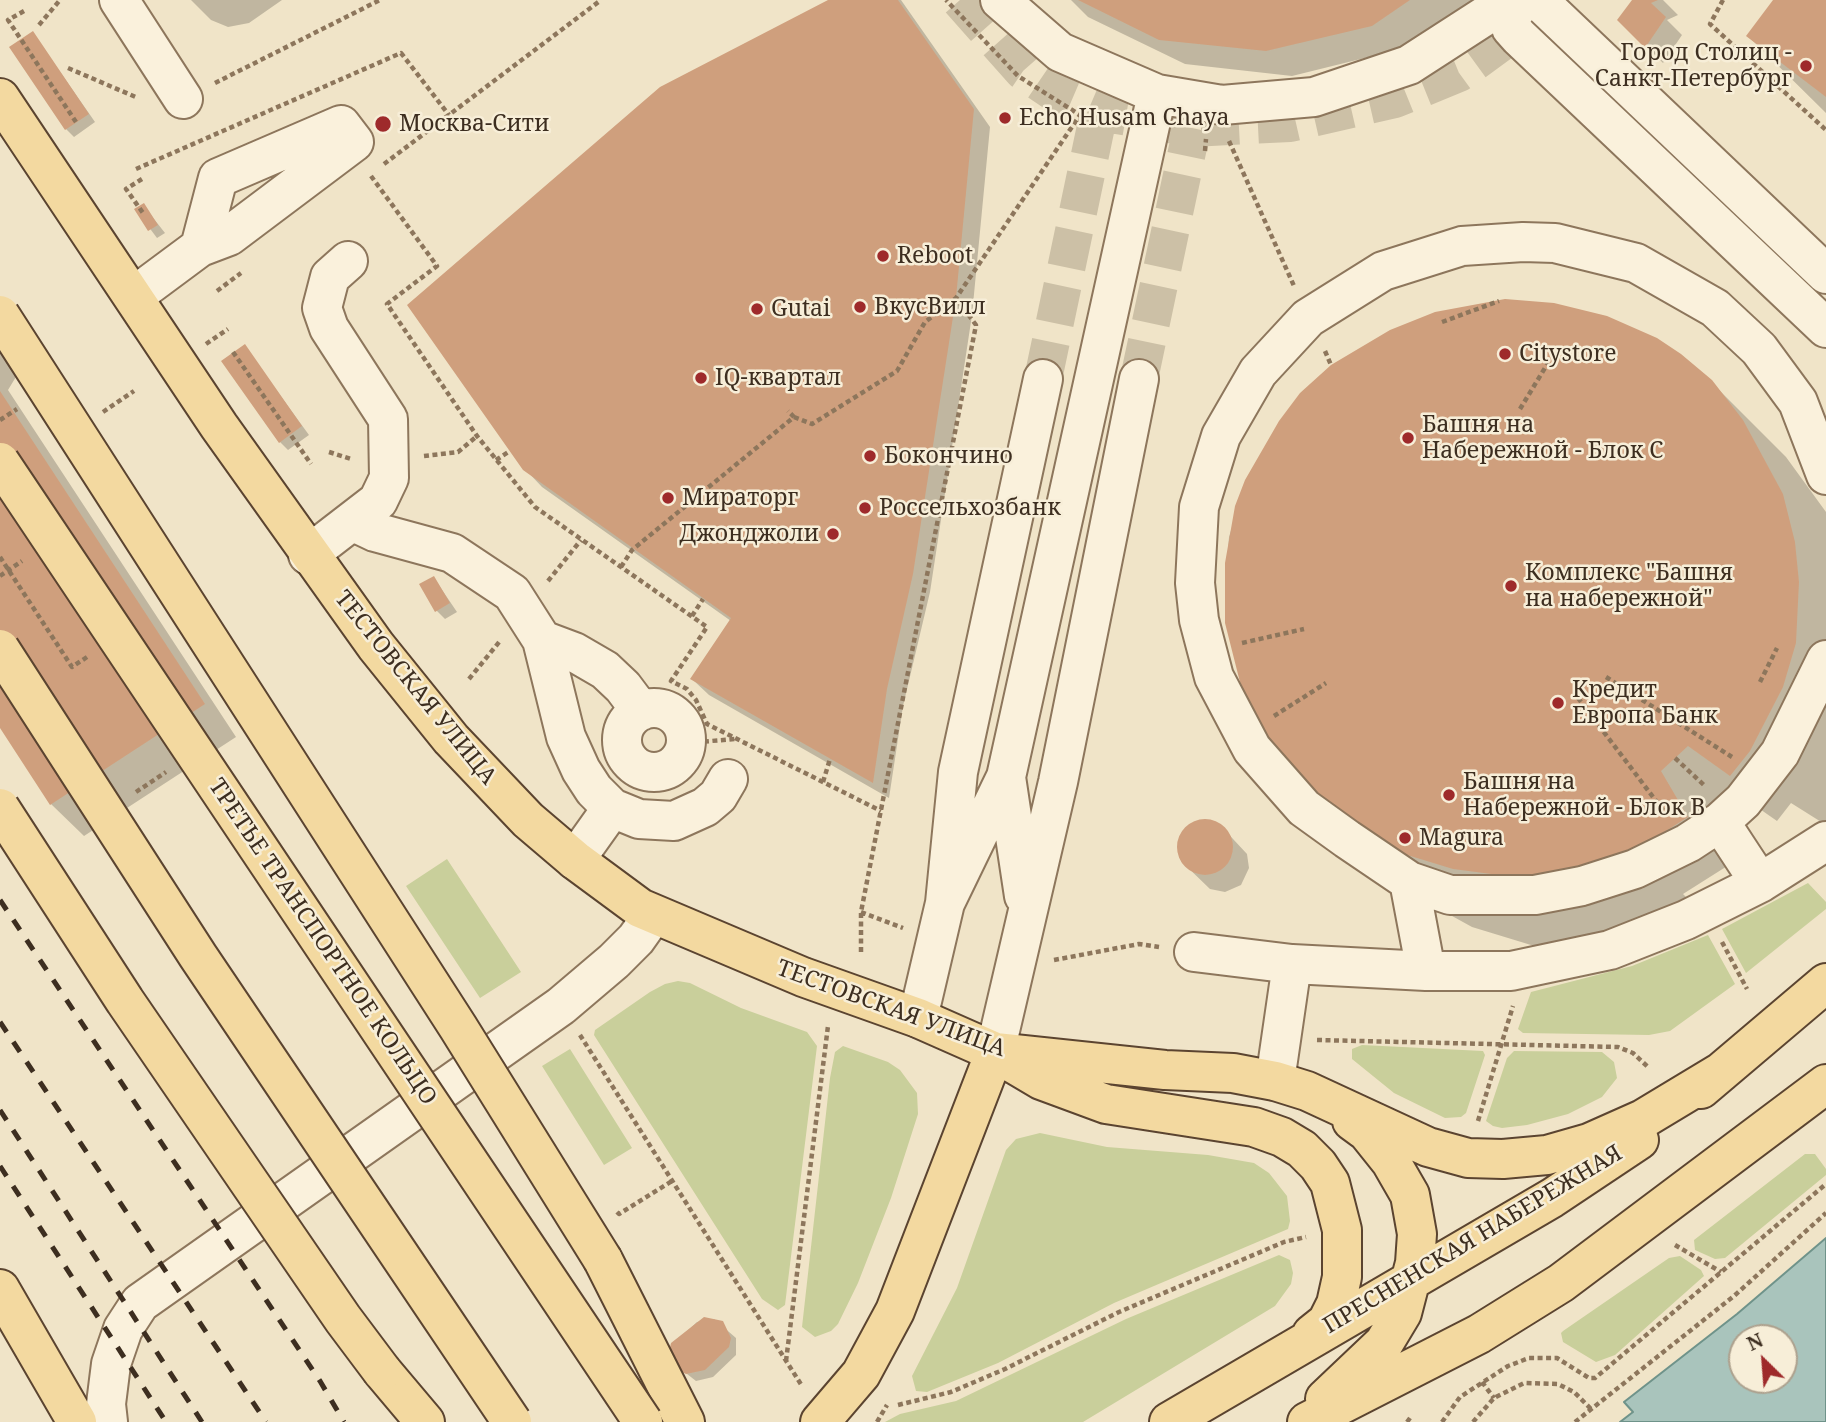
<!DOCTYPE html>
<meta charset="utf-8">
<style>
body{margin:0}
#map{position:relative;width:1826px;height:1422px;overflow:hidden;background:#f0e4c8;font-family:"Noto Serif",serif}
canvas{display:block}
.north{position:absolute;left:1728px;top:1324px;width:70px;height:70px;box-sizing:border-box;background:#f7eed8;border:2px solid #ada18e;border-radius:50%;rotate:335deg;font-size:19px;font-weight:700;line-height:28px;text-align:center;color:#3d2e20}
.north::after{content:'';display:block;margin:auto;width:24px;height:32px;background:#9e2a2b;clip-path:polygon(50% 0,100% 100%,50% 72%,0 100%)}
</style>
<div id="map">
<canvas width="1826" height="1422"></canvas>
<div class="north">N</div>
</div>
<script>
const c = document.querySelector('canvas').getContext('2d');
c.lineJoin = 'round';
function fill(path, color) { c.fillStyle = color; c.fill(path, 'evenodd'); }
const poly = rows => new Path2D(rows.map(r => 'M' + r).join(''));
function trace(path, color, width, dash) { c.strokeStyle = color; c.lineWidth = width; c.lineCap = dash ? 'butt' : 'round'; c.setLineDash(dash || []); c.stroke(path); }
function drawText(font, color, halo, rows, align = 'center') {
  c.font = font + ' "Noto Serif",serif'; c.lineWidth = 5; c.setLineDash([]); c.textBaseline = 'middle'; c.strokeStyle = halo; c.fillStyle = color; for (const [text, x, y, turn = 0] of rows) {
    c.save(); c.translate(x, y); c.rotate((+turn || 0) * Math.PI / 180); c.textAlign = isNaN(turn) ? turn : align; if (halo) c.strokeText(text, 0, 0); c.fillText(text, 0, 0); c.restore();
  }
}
const green = poly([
 [447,859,521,972,480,998,406,886],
 [1808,883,1826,902,1826,909,1746,973,1722,929],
 [1708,935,1735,984,1670,1031,1649,1035,1523,1033,1518,1029,1531,992,1632,966],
 [678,981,690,983,741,1008,807,1032,817,1046,785,1305,778,1310,762,1299,594,1035,595,1030,650,992,665,984],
 [1362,1045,1483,1051,1485,1055,1466,1113,1461,1117,1445,1118,1394,1093,1352,1059,1352,1049],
 [843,1046,888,1062,900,1070,917,1093,918,1114,891,1198,858,1283,838,1324,831,1331,815,1337,802,1327,830,1078,835,1052],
 [570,1049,632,1148,604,1165,542,1066],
 [1514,1051,1602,1052,1614,1062,1617,1078,1602,1097,1568,1114,1527,1125,1502,1128,1493,1126,1486,1121,1507,1058],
 [1040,1133,1107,1147,1208,1155,1254,1163,1269,1173,1287,1196,1290,1221,1288,1229,1114,1303,998,1363,927,1392,916,1391,912,1376,957,1288,1006,1150,1016,1139],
 [1805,1154,1815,1154,1826,1169,1826,1175,1725,1258,1715,1259,1695,1250,1694,1240],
 [1279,1255,1290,1260,1293,1273,1291,1284,1275,1306,1083,1422,885,1422,900,1414,956,1401,1126,1319],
 [1680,1256,1701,1270,1704,1276,1615,1355,1596,1362,1563,1342,1561,1333,1563,1331,1669,1258]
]);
const water = poly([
 [1826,1238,1826,1422,1620,1422,1633,1412,1624,1402,1737,1314,1826,1238],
 [1742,1338,1784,1338,1784,1380,1742,1380,1742,1338]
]);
const shadow = poly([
 [191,0,282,0,249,23,228,27,211,20],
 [832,0,901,0,990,127,972,315,930,592,903,706,889,798,709,695,692,679,731,621,542,487,525,469],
 [1071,0,1473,0,1397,50,1292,76,1185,64,1088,17],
 [1634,0,1663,0,1678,15,1667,20,1682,35,1663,63,1620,20],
 [1775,0,1826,0,1826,113,1748,36],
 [33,33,95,122,74,137,66,129],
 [143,205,165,233,157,238,136,210],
 [0,299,31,352,8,390,236,737,84,836,51,804,0,726],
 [1505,301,1710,381,1786,457,1826,512,1826,825,1791,803,1777,821,1734,791,1732,863,1683,894,1713,924,1576,951,1531,945,1472,927,1443,911,1408,885,1225,589,1229,537,1246,481,1435,314],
 [245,347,309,435,288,450,280,442],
 [434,578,457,612,445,619,437,611],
 [1207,820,1220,825,1247,854,1249,868,1241,885,1225,892,1210,889,1181,861,1178,848,1181,834,1192,824],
 [714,1319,736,1338,736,1355,713,1377,696,1381,682,1370,673,1344,697,1322]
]);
const building = poly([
 [828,0,898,0,974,109,956,298,913,574,887,689,873,783,690,679,731,618,523,470,407,305,660,87],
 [1078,0,1410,0,1372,26,1266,51,1159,40],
 [1632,0,1658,0,1651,3,1666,17,1645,48,1617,20],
 [1773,0,1826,0,1826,97,1746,36],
 [33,31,89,114,65,130,9,47],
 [144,203,158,225,148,231,134,209],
 [1505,299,1554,303,1607,316,1657,338,1681,354,1712,380,1743,420,1783,494,1795,542,1799,582,1796,643,1783,687,1750,751,1730,776,1688,746,1661,771,1688,817,1639,848,1566,874,1499,875,1453,869,1394,851,1329,809,1268,741,1244,698,1225,623,1225,563,1235,506,1245,480,1279,421,1300,393,1331,365,1390,330,1435,312],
 [245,344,302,426,279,443,221,361],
 [0,391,205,704,50,805,0,728],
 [434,576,450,603,435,612,419,584],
 '1177 847a28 28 0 1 1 56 0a28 28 0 1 1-56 0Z',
 [704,1317,723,1321,731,1338,729,1347,705,1370,686,1374,678,1370,669,1352,671,1343]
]);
const minorTunnel = poly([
 [960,0,1023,71,1057,94,1099,112,1192,128,1290,123,1395,99,1459,73,1507,38,1535,7],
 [1043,379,1099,112],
 [1139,379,1192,128]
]);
const path = poly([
 [1723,0,1710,24,1826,130],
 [24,11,8,20,76,122],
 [39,25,60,0],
 [68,68,138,98],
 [215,83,380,0],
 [1229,141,1294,286],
 [1205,151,1206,139],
 [384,164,601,0],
 [136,169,401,53,449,115],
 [371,176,437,266,387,304,477,436,535,507,707,627,671,681,687,689,696,700,707,724,881,811],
 [142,179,126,189,143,213],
 [217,291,241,273],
 [1442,322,1499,301],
 [206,344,228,329],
 [1325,351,1331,365],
 [233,352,311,464],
 [1520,409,1548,363],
 [103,412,134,391],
 [794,417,812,424,897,371,925,322,956,298,1080,115,1018,76,946,0],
 [0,420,17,409],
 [329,452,351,459],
 [424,456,458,452,477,436],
 [496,460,510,451],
 [0,557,72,667,87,657],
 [621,567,632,550,794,417,788,411],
 [0,576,22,561],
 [548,581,581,540],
 [692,616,703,599],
 [1242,643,1304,629],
 [1606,677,1732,757],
 [469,679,500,641],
 [1760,682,1777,648],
 [1578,698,1666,814],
 [1274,716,1326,683],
 [687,743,735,739],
 [1675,758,1706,787],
 [823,782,830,759],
 [136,792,166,772],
 [861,912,903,928],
 [1722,942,1747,989],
 [861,952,861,912,976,325,956,298],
 [1054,960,1139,944,1159,947],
 [580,1035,802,1386],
 [1317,1040,1618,1047,1633,1053,1649,1068],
 [1478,1121,1513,1006],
 [617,1212,619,1214,672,1181],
 [1675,1245,1721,1272],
 [786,1361,828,1026],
 [1482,1382,1494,1398],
 [898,1405,951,1392,1005,1369,1119,1312,1284,1242,1306,1237],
 [877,1422,887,1405],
 [1407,1422,1410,1418],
 [1442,1422,1460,1397,1508,1366,1529,1358,1557,1358,1589,1378,1595,1378,1826,1184],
 [1473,1422,1494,1398,1524,1383,1558,1384,1574,1392,1591,1409],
 [1575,1422,1734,1296,1826,1213]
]);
const minor = poly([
 [119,0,183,99],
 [1000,0,1060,52,1157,94,1222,105,1314,97,1409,65,1491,12,1504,0],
 [1523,0,1509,19,1511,28,1519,37,1826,328],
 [1538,0,1826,274],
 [341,125,354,142,229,236,200,247,218,178,341,125],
 [134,296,200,247],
 [1826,475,1798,402,1759,349,1715,308,1636,263,1555,243,1523,242,1462,246,1383,271,1308,318,1258,372,1221,436,1199,507,1195,583,1199,620,1214,677,1252,749,1304,808,1347,839,1409,881,1450,895,1535,895,1582,886,1635,869,1688,843,1720,822,1743,801,1780,753,1826,660],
 [354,522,375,532,452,553,512,593,542,640,566,737,581,770,594,790,612,808,639,819,674,821,705,807,718,796,728,779],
 [308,555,378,501,389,478,388,419,329,328,322,308,330,277,348,261],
 [542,640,574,652,605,670,623,687,641,711],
 '622 740a32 32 0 1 1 64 0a32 32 0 1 1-64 0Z',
 [1006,777,1024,896],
 [1720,822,1760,883],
 [575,860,612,808],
 [1409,881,1426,971],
 [945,903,1006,777,1157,94],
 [1194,952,1292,964,1426,971,1511,971,1610,950,1686,920,1760,883,1826,841],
 [918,1018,945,903,958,772,1043,379],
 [995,1052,1058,782,1139,379],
 [1275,1081,1292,964],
 [108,1422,106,1404,111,1364,123,1329,140,1303,561,1006,614,961,636,939,653,915]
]);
const major = poly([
 [0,98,219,426,376,646,451,739,528,820,575,860,640,908,803,977,918,1018,995,1052,1165,1070,1233,1073,1275,1081,1307,1091,1428,1147,1468,1158,1503,1159,1547,1155,1589,1143,1643,1119,1721,1072],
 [1014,1064,1041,1080,1106,1104,1254,1127,1282,1137,1302,1149,1318,1165,1330,1183,1342,1230,1342,1277,1336,1304,1327,1322,1312,1334],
 [1701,1089,1826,983],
 [603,1260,685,1422],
 [0,1289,77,1422],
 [382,1371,425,1422],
 [1325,1399,1384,1343,1402,1313,1415,1263,1417,1234,1410,1195,1391,1162,1367,1132,1352,1121],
 [820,1422,861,1374,895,1311,995,1052],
 [1169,1422,1552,1198,1639,1140],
 [1307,1422,1479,1334,1561,1283,1826,1084]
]);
const rail = poly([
 [0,900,320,1381,344,1422],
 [0,1022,266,1422],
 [0,1110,202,1422],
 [0,1166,166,1422]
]);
const majorBridge = poly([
 [0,315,458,1027,603,1260],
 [0,462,643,1422],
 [0,649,198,956,512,1422],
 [0,808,125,1001,343,1319,382,1371]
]);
const markers = [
 [1806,66,7,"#9e2a2b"],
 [1005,118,7,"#9e2a2b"],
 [383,124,9,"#9e2a2b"],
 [883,256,7,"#9e2a2b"],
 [860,307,7,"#9e2a2b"],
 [757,309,7,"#9e2a2b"],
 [1505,354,7,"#9e2a2b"],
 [701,378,7,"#9e2a2b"],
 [1408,438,7,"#9e2a2b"],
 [870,456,7,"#9e2a2b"],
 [668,498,7,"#9e2a2b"],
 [865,508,7,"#9e2a2b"],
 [833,534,7,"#9e2a2b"],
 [1511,586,7,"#9e2a2b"],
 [1558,703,7,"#9e2a2b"],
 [1449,795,7,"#9e2a2b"],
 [1405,838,7,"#9e2a2b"]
];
const poiNames = [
 ["Город Столиц -",1792,53,"right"],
 ["Санкт-Петербург",1792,79,"right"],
 ["Echo Husam Chaya",1019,118],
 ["Москва-Сити",399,124],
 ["Reboot",897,256],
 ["ВкусВилл",874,307],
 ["Gutai",771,309],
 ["Citystore",1519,354],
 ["IQ-квартал",715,378],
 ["Башня на",1422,425],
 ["Набережной - Блок С",1422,451],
 ["Бокончино",884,456],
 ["Мираторг",682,498],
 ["Россельхозбанк",879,508],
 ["Джонджоли",819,534,"right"],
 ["Комплекс \"Башня",1525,573],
 ["на набережной\"",1525,599],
 ["Кредит",1572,690],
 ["Европа Банк",1572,716],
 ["Башня на",1463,782],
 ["Набережной - Блок В",1463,808],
 ["Magura",1419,838]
];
const streetNames = [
 ["ТЕСТОВСКАЯ УЛИЦА",415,688,51],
 ["ТРЕТЬЕ ТРАНСПОРТНОЕ КОЛЬЦО",322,942,56],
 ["ТЕСТОВСКАЯ УЛИЦА",891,1009,20],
 ["ПРЕСНЕНСКАЯ НАБЕРЕЖНАЯ",1473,1240,-31]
];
fill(green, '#c9cf9b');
fill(water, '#a9c4bc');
trace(water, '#6f938a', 2);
fill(shadow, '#0003');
fill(building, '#cf9f7d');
trace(minorTunnel, '#ccc0a6', 38, [38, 19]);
trace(minor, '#8d765c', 42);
trace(major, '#5b4430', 42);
trace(path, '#8d765c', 4.5, [5, 3.5]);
trace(minor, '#faf1dc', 38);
trace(major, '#f3d9a0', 38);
trace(rail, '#3d2e20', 5, [12, 12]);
trace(majorBridge, '#5b4430', 42, []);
trace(majorBridge, '#f3d9a0', 38);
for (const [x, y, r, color] of markers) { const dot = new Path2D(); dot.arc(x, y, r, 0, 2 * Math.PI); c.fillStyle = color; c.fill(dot); trace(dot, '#f7eed8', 2.5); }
drawText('23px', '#3d2e20', '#f7eed8', poiNames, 'left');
drawText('23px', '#3d2e20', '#f7eed8', streetNames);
</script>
